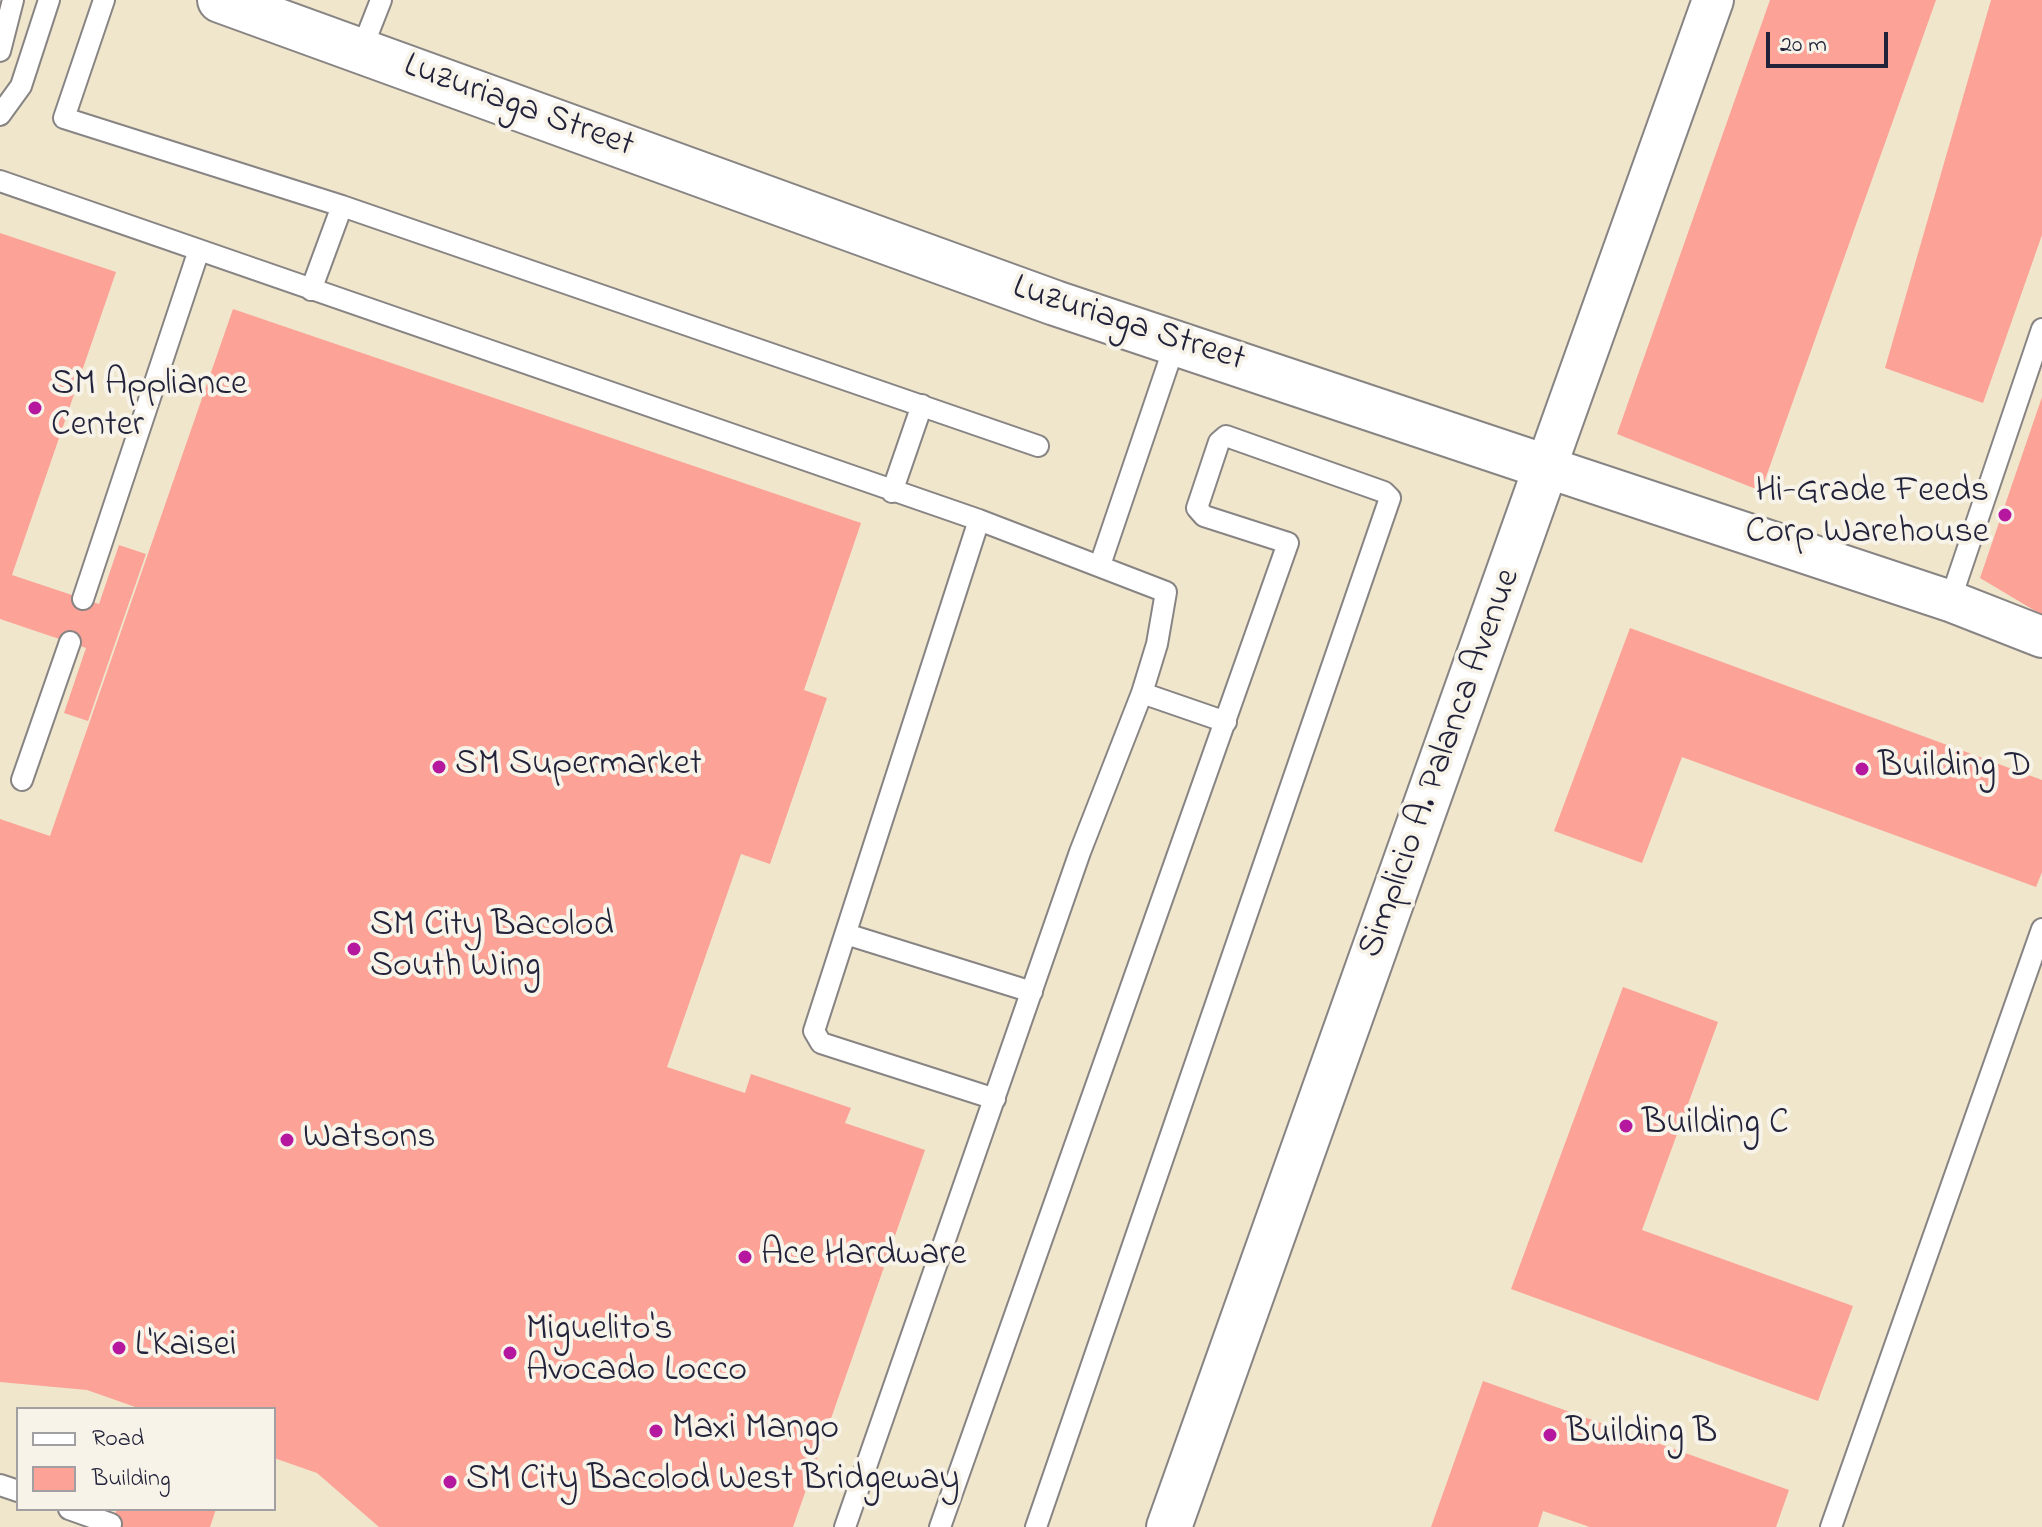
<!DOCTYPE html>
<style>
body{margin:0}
#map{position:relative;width:2042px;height:1527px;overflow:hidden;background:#efe6cc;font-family:"Indie Flower",sans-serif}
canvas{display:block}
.legend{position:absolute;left:16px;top:1407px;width:260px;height:104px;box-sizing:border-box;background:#f7f3e8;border:2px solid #a29fa3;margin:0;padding:10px 14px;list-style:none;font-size:24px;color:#22223b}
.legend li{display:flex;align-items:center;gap:16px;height:40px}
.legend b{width:40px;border:2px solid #a29fa3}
.scale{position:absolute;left:1766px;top:32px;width:122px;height:36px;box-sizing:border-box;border:4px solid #22223b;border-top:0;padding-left:10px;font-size:24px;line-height:28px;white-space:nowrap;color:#22223b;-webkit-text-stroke:6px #f7f3e8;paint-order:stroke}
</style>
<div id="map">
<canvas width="2042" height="1527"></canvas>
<ul class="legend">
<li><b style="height:10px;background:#fff"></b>Road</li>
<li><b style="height:22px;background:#fca297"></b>Building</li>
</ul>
<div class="scale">20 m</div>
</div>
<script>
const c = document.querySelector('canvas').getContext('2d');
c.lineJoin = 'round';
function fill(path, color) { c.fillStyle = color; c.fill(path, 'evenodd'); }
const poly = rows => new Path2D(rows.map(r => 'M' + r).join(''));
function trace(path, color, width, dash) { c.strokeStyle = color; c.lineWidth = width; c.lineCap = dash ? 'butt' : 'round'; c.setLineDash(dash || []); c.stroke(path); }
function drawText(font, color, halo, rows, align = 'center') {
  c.font = font + ' "Indie Flower",sans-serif'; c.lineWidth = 8; c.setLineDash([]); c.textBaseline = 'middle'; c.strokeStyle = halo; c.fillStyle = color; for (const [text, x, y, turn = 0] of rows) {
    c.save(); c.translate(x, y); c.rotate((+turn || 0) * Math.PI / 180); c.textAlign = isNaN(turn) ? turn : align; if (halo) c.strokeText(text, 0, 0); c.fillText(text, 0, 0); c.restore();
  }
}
const building = poly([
 [1770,0,1936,0,1761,491,1617,434],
 [1991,0,2042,0,2042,235,1983,403,1885,368],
 [0,233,116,272,12,575,99,604,119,545,146,554,88,721,64,713,86,648,0,619],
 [233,309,861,523,804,690,827,698,770,864,741,854,667,1067,745,1093,751,1074,851,1108,845,1123,925,1150,793,1527,379,1527,317,1473,274,1458,274,1409,141,1409,87,1390,0,1382,0,819,50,836],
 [2042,397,2042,615,1980,578],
 [1630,628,2042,780,2042,872,2036,887,1682,757,1642,863,1554,831],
 [1623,987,1718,1022,1642,1230,1853,1306,1818,1401,1511,1289],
 [1483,1381,1789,1490,1776,1527,1590,1527,1543,1511,1538,1527,1431,1527],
 [117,1509,216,1509,210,1527,110,1527]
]);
const lane = poly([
 [104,0,64,118,342,206,1038,446],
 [0,51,13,0],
 [361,51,381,0],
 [0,115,21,86,49,0],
 [0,181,979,520,1166,592,1157,644,1142,693,1080,852,845,1527],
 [311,290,342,206],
 [892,492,922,405],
 [979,520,814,1031,821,1043,995,1099],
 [1100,565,1176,341],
 [83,599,199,250],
 [1950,601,2042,329],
 [1142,693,1226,722],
 [22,780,70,642],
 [846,934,1032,992],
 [0,1485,18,1491],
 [69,1509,111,1524],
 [940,1527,1288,543,1204,516,1197,508,1219,442,1226,436,1384,492,1390,498,1036,1527],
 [1831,1527,2042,929]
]);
const street = poly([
 [1713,0,1546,467,1950,601,2042,637]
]);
const secondary = poly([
 [220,0,1055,303,1546,467,1169,1527]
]);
const markers = [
 [35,408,8,"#b5179e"],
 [2005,515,8,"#b5179e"],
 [439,767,8,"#b5179e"],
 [1862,769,8,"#b5179e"],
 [354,949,8,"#b5179e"],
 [1626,1126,8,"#b5179e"],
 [287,1140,8,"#b5179e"],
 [745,1257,8,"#b5179e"],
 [119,1348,8,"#b5179e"],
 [510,1353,8,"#b5179e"],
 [656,1431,8,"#b5179e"],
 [1550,1435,8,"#b5179e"],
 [450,1482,8,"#b5179e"]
];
const streetNames = [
 ["Luzuriaga Street",518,108,20],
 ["Luzuriaga Street",1128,326,18],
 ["Simplicio A. Palanca Avenue",1442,764,-70]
];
const poiNames = [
 ["SM Appliance",51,387],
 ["Center",51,428],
 ["Hi-Grade Feeds",1989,494,"right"],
 ["Corp Warehouse",1989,535,"right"],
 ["SM Supermarket",455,767],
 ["Building D",1878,769],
 ["SM City Bacolod",370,928],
 ["South Wing",370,969],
 ["Building C",1642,1126],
 ["Watsons",303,1140],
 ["Ace Hardware",761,1257],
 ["Miguelito's",526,1332],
 ["Avocado Locco",526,1373],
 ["L'Kaisei",135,1348],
 ["Maxi Mango",672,1431],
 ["Building B",1566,1435],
 ["SM City Bacolod West Bridgeway",466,1482]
];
fill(building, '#fca297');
trace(lane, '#888484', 24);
trace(street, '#888484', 44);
trace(secondary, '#888484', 48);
trace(lane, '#fff', 20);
trace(street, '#fff', 40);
trace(secondary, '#fff', 44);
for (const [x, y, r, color] of markers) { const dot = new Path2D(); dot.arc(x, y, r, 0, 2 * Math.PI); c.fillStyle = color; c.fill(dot); trace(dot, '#f7f3e8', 3); }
drawText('36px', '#22223b', '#f7f3e8', streetNames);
drawText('36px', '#22223b', '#f7f3e8', poiNames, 'left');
</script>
